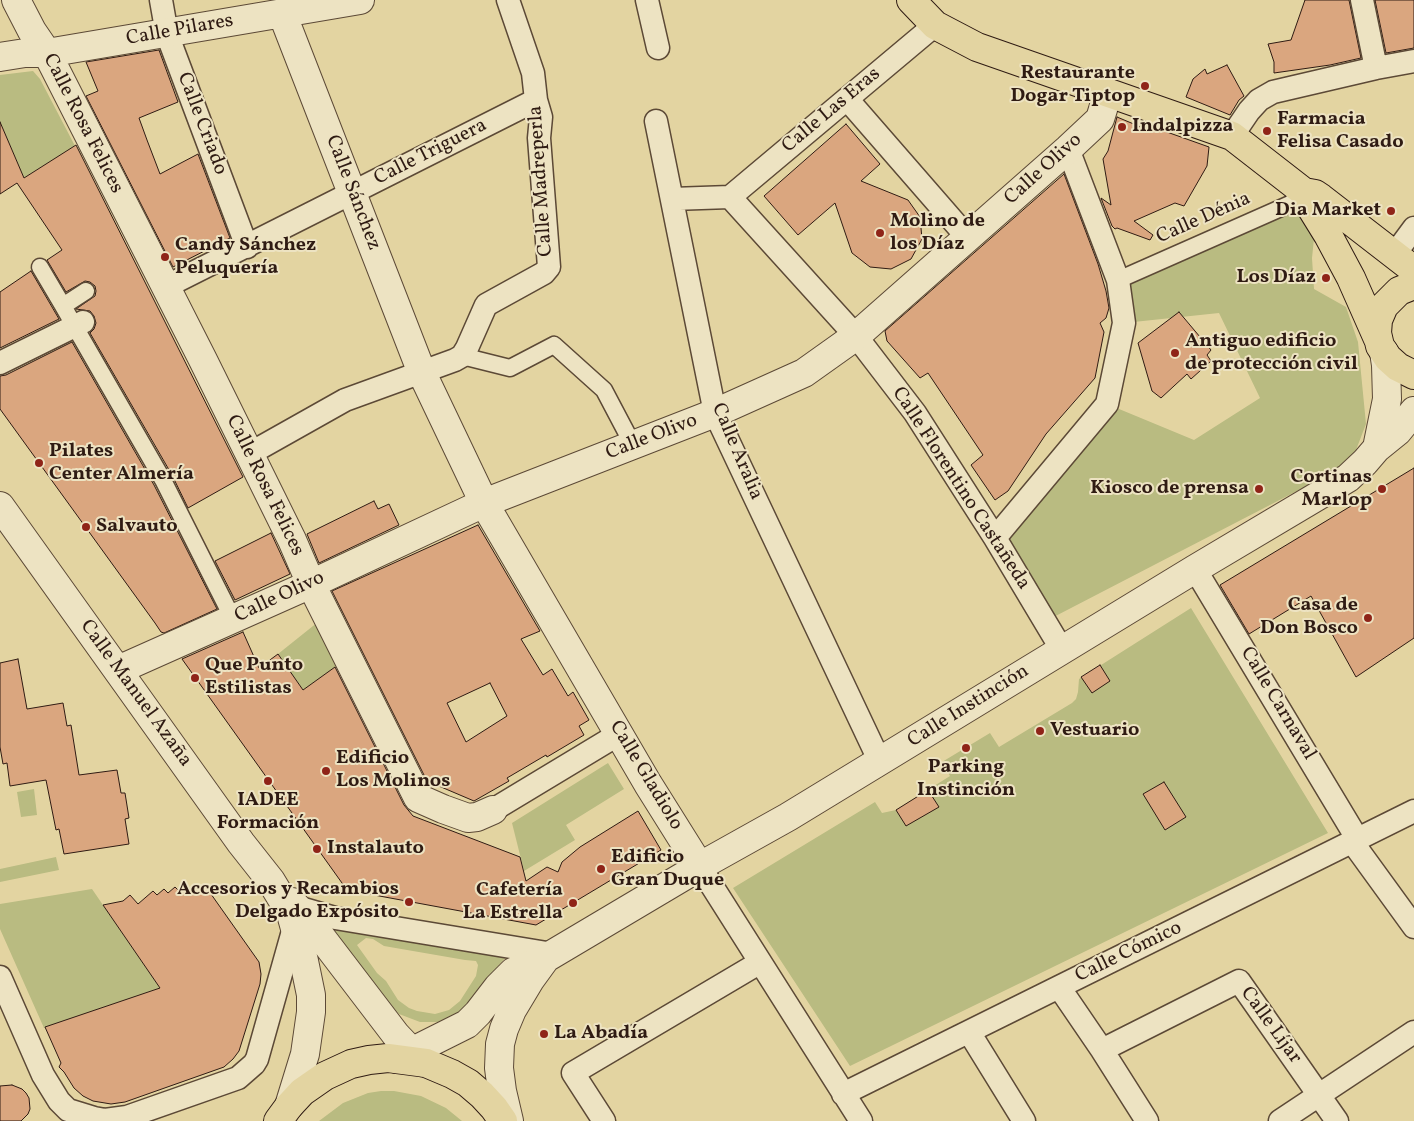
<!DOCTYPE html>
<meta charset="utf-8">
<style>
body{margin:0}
canvas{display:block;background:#e3d4a1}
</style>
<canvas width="1414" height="1121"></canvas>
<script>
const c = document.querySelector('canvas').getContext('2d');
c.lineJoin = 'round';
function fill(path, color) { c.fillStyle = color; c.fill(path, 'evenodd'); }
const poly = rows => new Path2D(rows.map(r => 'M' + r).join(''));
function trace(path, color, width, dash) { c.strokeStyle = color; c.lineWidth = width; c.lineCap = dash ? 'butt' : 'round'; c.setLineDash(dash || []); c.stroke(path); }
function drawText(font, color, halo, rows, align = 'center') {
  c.font = font + ' Vollkorn,serif'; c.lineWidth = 4; c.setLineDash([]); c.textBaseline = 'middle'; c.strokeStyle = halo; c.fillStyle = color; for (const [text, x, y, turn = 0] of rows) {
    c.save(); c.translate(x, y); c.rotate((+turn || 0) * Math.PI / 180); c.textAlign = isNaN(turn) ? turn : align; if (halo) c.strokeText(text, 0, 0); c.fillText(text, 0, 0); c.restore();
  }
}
const green = poly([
 [33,71,40,79,75,146,24,178,10,145,0,152,0,75],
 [1290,204,1315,229,1312,258,1314,289,1346,307,1358,342,1366,424,1351,463,1044,622,995,538,1107,404,1194,440,1260,398,1219,313,1124,323,1118,280],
 [1191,608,1328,833,850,1066,733,888,875,802,882,813,896,810,950,776,942,762,990,733,999,747,1072,703,1076,699,1078,692,1079,679],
 [318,622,340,664,303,690,278,654],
 [608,763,624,789,566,825,575,840,524,871,512,823],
 [34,789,37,815,21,817,17,792],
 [56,857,59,870,0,882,0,869],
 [92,889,160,988,44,1028,0,929,0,904],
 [331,926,506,957,480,987,474,998,456,1015,443,1022,420,1022,399,1014,392,1008],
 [366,938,373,939,384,946,465,960,476,961,478,965,476,976,460,1001,449,1010,435,1014,417,1011,409,1008,398,1000,386,981,377,973,357,945],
 [381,1091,394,1091,421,1096,446,1108,462,1121,319,1121,343,1103,368,1093]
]);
const building = poly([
 [1305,0,1349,0,1361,58,1330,65,1274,73,1274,62,1268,44,1291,40,1305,0],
 [1375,0,1414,0,1414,48,1386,53,1375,0],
 [159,50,178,102,139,118,147,140,160,174,198,154,230,238,173,267,86,96,98,91,86,62,159,50],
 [1227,65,1244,96,1239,100,1230,115,1186,97,1193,79,1205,69,1207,74,1227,65],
 [1117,117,1148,130,1150,126,1209,147,1207,166,1184,206,1175,203,1134,221,1153,235,1150,240,1117,228,1115,229,1112,226,1101,198,1111,205,1103,159,1108,151,1117,117],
 [0,122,24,178,76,145,243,477,188,508,172,475,90,333,94,329,96,323,94,316,90,311,76,309,95,296,96,291,95,286,90,282,85,281,66,292,47,260,62,250,17,183,0,194,0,122],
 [846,124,880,164,861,181,908,200,920,217,922,239,911,259,891,269,870,267,852,253,835,203,798,235,764,196,846,124],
 [1064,174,1098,264,1106,291,1109,308,1106,318,1100,323,1104,332,1095,378,1046,434,1008,491,995,500,971,465,983,455,928,373,920,378,887,341,885,331,1064,174],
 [31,271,59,319,0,348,0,292,31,271],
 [1179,312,1211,350,1207,355,1211,361,1191,379,1187,374,1161,398,1152,391,1138,343,1179,312],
 [72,342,154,485,217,609,164,633,161,632,155,623,0,409,0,376,6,375,72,342],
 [1414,468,1414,638,1356,677,1311,596,1249,634,1220,585,1414,468],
 [374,501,378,509,389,504,399,525,319,563,307,534,374,501],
 [478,525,540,631,521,639,543,675,552,669,568,696,573,692,589,720,579,726,584,735,547,757,546,755,507,778,509,781,474,801,427,781,332,591,478,525],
 [490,683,507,716,466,742,447,703,490,683],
 [271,533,290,574,235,600,215,561,271,533],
 [243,632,259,668,278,654,303,690,335,667,404,805,413,816,520,857,526,881,547,867,558,872,562,862,580,847,638,811,661,850,536,925,347,890,182,659,243,632],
 [18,659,27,709,63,703,67,726,71,725,79,775,117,770,121,793,125,793,129,818,125,819,129,844,64,854,59,829,56,830,46,780,10,786,7,763,3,764,0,747,0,663,18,659],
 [1100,665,1110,681,1092,693,1081,677,1100,665],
 [1164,782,1186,817,1165,830,1143,794,1164,782],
 [928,790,939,807,906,826,896,810,928,790],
 [185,886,189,890,206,887,259,962,261,974,260,984,239,1051,233,1059,224,1067,125,1102,111,1104,93,1101,83,1096,74,1088,64,1072,59,1067,61,1063,45,1027,160,988,103,905,123,901,130,895,138,904,153,891,157,895,164,889,168,893,175,887,179,891,185,886],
 [12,1085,22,1089,26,1093,29,1098,30,1109,28,1114,21,1121,0,1121,0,1086,12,1085]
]);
const pedestrian = poly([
 [40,267,63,306],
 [1118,280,1290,204,1304,192],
 [86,291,63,306,163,480,233,619],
 [462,356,510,368,554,345,604,390,633,445]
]);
const minor = poly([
 [161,0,167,34,247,247],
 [647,0,658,48],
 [1362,0,1376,68],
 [847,99,968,238],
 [656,121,715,413,880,762],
 [1232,136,1249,111,1259,100,1273,92,1376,68,1414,61],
 [730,197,935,25],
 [672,199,730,197,856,336,915,413,995,538,1062,650],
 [1394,255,1414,228],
 [165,287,536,100],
 [0,363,83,322],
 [249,454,345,400,455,360,462,356,467,348,486,305,544,273,549,267,539,138,541,117,536,100,533,73,508,0],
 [995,538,1107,404,1124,323,1118,280,1068,149],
 [1195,569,1358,840],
 [493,810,619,734],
 [1353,843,1414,927],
 [700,867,861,1121],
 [297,907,335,918,553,954],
 [0,977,43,1075,59,1101,68,1110,94,1118,105,1120,127,1117,238,1078,254,1064,257,1059,295,924],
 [1059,987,1102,1050,1147,1121],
 [969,1032,1024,1121],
 [1102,1050,1239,981,1337,1121],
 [843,1094,1414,811],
 [604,1121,573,1073,759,963],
 [1280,1121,1414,1032]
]);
const tertiary = poly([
 [16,0,32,31,47,53,203,360,292,540,311,584,418,798,443,809,468,818,477,817,493,810],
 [282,13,422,373,484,503,648,784,700,867],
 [0,57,25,53,47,53,360,0],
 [1377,448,1387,399,1386,365,1384,352],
 [0,506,241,843,271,881,291,914,304,961,311,995,311,1012,305,1054,289,1106],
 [118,670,311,584,484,503,715,413,804,373,856,336,1068,149,1100,119,1108,93],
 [292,902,312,925,396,1035,417,1057,425,1063],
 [397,1059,467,1024,478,1013,498,987,513,972,546,958,711,860,788,817,1195,569,1348,478,1365,462,1377,448,1398,431,1414,411],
 [509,1121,502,1091,499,1068,500,1044,504,1029,512,1010,530,980,546,958]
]);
const primary = poly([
 [911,0,935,25,977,47,1232,136,1304,192,1315,194,1321,198,1414,270],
 [1304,192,1307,201,1328,235,1351,278,1378,339],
 [1414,285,1399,291,1384,306,1378,320,1377,333,1380,346,1388,358,1398,367,1414,375],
 [278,1121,289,1106,302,1092,325,1076,351,1064,369,1060,388,1058,426,1063,452,1074,468,1083,482,1095,494,1108,503,1121]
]);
const markers = [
 [1145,86,5,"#8f2418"],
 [1122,127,5,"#8f2418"],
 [1267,131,5,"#8f2418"],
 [1391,211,5,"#8f2418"],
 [880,233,5,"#8f2418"],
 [165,257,5,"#8f2418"],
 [1326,278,5,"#8f2418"],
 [1175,353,5,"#8f2418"],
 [39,463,5,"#8f2418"],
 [1259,489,5,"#8f2418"],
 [1382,489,5,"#8f2418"],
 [86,527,5,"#8f2418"],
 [1368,618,5,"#8f2418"],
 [195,678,5,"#8f2418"],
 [1040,731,5,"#8f2418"],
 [966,748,5,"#8f2418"],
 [326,771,5,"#8f2418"],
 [268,781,5,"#8f2418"],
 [317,849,5,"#8f2418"],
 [601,869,5,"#8f2418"],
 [409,902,5,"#8f2418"],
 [573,903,5,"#8f2418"],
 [544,1034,5,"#8f2418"]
];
const streetNames = [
 ["Calle Pilares",180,31,-10],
 ["Calle Las Eras",832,111,-40],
 ["Calle Rosa Felices",82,124,63],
 ["Calle Criado",201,124,69],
 ["Calle Triguera",431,153,-27],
 ["Calle Olivo",1044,170,-42],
 ["Calle Madreperla",542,181,-94],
 ["Calle Sánchez",352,193,69],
 ["Calle Dénia",1204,219,-24],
 ["Calle Olivo",652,438,-21],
 ["Calle Aralia",736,452,67],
 ["Calle Rosa Felices",264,486,64],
 ["Calle Florentino Castañeda",960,489,57],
 ["Calle Olivo",280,598,-25],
 ["Calle Manuel Azaña",135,694,54],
 ["Calle Carnaval",1277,704,59],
 ["Calle Instinción",969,707,-32],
 ["Calle Gladiolo",645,776,59],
 ["Calle Cómico",1129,953,-26],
 ["Calle Líjar",1270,1026,54]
];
const poiNames = [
 ["Restaurante",1135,74,"right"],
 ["Dogar Tiptop",1135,97,"right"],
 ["Farmacia",1277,120],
 ["Felisa Casado",1277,143],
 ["Indalpizza",1132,127],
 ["Dia Market",1381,211,"right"],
 ["Molino de",890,222],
 ["los Díaz",890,245],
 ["Candy Sánchez",175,246],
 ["Peluquería",175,269],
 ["Los Díaz",1316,278,"right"],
 ["Antiguo edificio",1185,342],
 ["de protección civil",1185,365],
 ["Pilates",49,452],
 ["Center Almería",49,475],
 ["Cortinas",1372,478,"right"],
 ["Marlop",1372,501,"right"],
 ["Kiosco de prensa",1249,489,"right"],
 ["Salvauto",96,527],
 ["Casa de",1358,606,"right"],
 ["Don Bosco",1358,629,"right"],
 ["Que Punto",205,666],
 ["Estilistas",205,689],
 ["Vestuario",1050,731],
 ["Edificio",336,759],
 ["Los Molinos",336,782],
 ["Parking",966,768,"center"],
 ["Instinción",966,791,"center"],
 ["IADEE",268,801,"center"],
 ["Formación",268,824,"center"],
 ["Instalauto",327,849],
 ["Edificio",611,858],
 ["Gran Duque",611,881],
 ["Accesorios y Recambios",399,890,"right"],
 ["Delgado Expósito",399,913,"right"],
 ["Cafetería",563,891,"right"],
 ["La Estrella",563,914,"right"],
 ["La Abadía",554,1034]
];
fill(green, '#b9bb81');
fill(building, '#daa67f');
trace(building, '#2f1b13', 1);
trace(pedestrian, '#5c4936', 19);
trace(minor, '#5c4936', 25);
trace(tertiary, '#5c4936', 30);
trace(primary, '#2f1b13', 30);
trace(pedestrian, '#ede3c2', 16);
trace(minor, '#ede3c2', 22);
trace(tertiary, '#ede3c2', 28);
trace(primary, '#e3d4a1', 28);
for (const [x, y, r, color] of markers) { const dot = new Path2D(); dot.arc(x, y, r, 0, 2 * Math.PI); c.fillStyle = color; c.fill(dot); trace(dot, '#ede3c2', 2); }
drawText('20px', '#2f1b13', '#ede3c2', streetNames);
drawText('bold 20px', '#2f1b13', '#ede3c2', poiNames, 'left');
</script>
